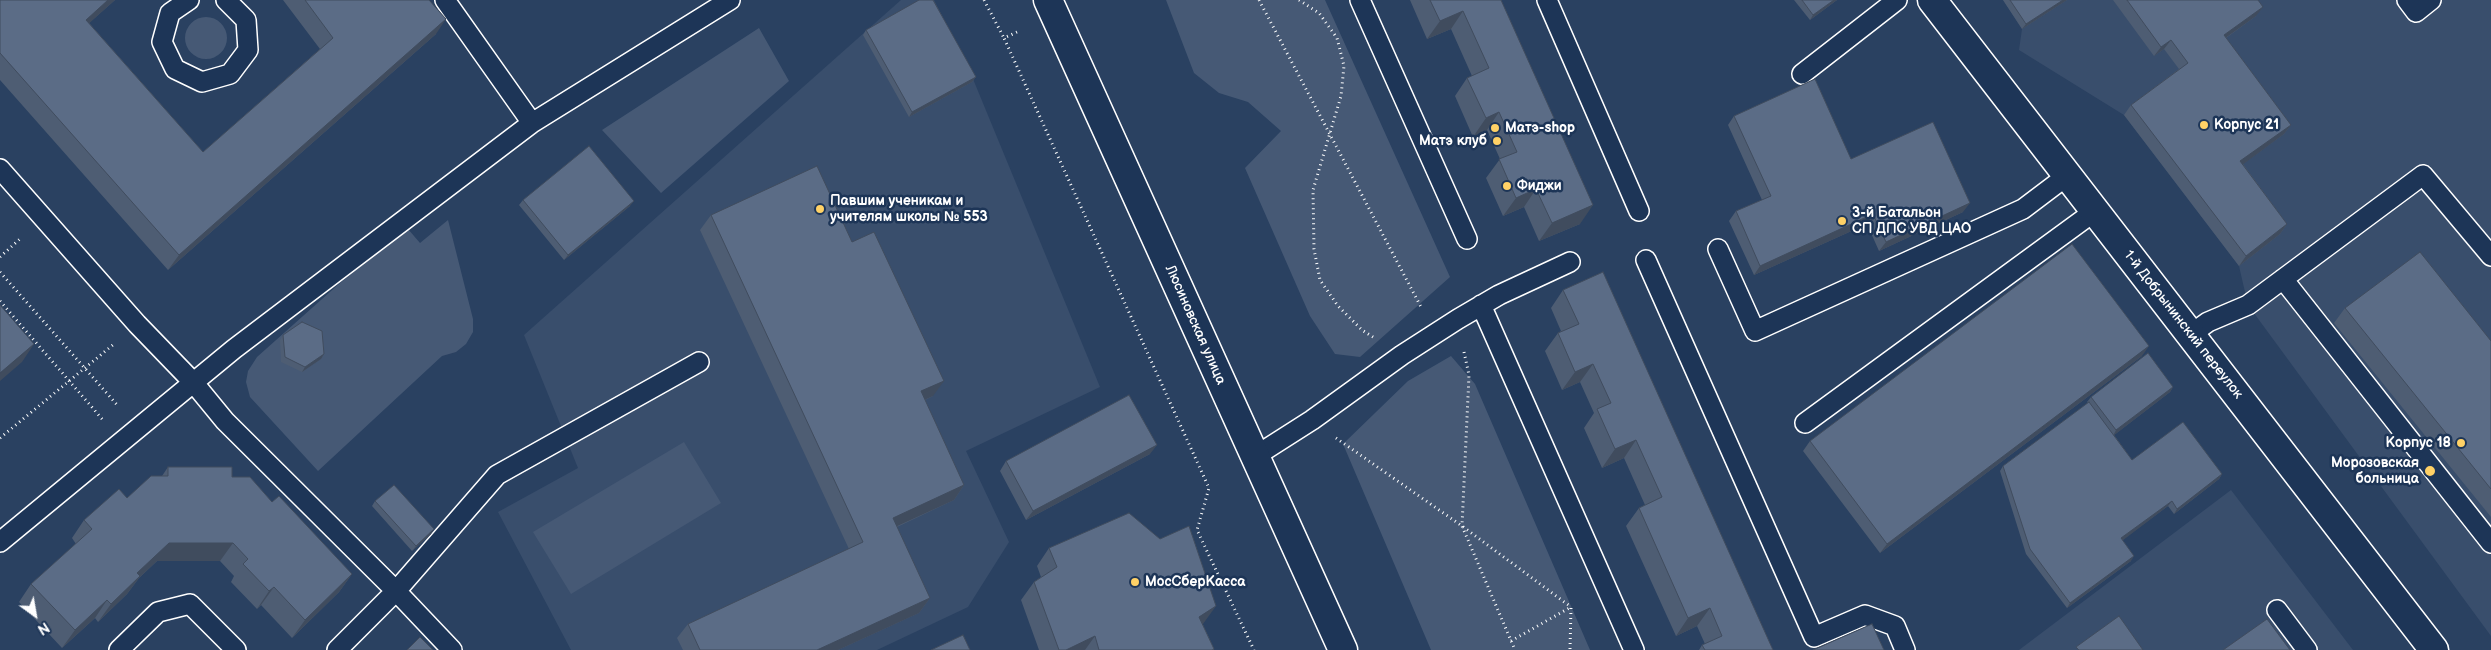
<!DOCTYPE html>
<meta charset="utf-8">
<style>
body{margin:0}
#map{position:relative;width:2491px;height:650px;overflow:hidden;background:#2a4161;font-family:"Balsamiq Sans",sans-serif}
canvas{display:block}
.north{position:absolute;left:10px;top:590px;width:50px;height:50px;-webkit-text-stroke:4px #1d3557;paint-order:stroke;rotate:148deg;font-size:14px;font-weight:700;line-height:20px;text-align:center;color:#fff}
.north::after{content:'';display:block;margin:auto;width:18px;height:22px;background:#fff;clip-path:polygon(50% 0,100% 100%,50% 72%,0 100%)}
</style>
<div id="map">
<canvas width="2491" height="650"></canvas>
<div class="north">N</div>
</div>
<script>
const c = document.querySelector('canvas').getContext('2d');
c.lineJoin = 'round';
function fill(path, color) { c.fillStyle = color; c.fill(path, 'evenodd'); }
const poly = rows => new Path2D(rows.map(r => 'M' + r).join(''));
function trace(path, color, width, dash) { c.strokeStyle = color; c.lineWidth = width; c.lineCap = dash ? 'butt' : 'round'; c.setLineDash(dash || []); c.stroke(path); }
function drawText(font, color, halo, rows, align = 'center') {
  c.font = font + ' "Balsamiq Sans",sans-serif'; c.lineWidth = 5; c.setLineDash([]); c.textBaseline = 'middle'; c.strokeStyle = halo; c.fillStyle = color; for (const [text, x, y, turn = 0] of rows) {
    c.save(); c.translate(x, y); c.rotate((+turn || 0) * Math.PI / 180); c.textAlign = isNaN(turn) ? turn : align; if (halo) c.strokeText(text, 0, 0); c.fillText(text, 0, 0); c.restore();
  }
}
const built = poly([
 [901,0,934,0,966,62,1100,387,966,451,1009,542,968,607,877,650,571,650,498,512,578,468,524,335],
 [2003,0,2491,0,2491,636,2248,305,2239,266,2124,115,2019,50,2022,29],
 [2231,490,2353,650,2019,650]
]);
const green = poly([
 [1166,0,1325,0,1450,277,1360,357,1335,354,1310,316,1245,168,1281,131,1248,102,1219,93,1194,73],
 '185 38a21 21 0 1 1 42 0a21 21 0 1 1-42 0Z',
 [759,28,789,81,661,193,602,130],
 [448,220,473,319,473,332,466,344,456,352,442,356,318,471,250,397,246,382,248,371,257,357,340,283,408,229,420,243],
 [1451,356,1475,384,1590,650,1431,650,1343,444,1408,381],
 [684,442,721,503,571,594,533,532]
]);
const path = poly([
 [984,0,1004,38],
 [1259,0,1421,307],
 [1299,0,1319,13,1337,38,1344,66,1341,96,1313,190,1314,249,1320,280,1338,306,1362,330,1376,339],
 [1017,32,1004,38,1209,488,1197,530,1254,650],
 [0,257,21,238],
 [0,272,118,406],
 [0,301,103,420],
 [1464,352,1469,375,1462,526,1515,650],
 [0,438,114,344],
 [1336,438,1462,526,1571,607],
 [1511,641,1571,607,1570,650]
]);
const service = poly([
 [189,0,170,13,162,42,175,69,202,82,230,74,248,50,246,20,226,0],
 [445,0,532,123],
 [1360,0,1467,239],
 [1547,0,1639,211],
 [2407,0,2416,12,2431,0],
 [1802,74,1897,0],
 [0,169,137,324,193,382,225,421,396,591,452,650],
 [1718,249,1755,331,2023,209,2068,175],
 [1646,260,1814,637,1865,615,1895,626,1905,650],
 [2283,279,2491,543],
 [1481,305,1634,650],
 [2190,335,2208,322,2248,305,2423,175,2491,256],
 [1805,423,2095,211],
 [1254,457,1312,420,1402,355,1458,319,1499,295,1570,262],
 [0,542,234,349,532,123,730,0],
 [2277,610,2307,650],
 [119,650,158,612,190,604,236,650],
 [337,650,396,591,497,475,699,362]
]);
const minor = poly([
 [1932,0,2434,650]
]);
const primary = poly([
 [1048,0,1343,650]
]);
const wall = poly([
 [0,0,115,0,89,23,203,152,320,49,283,0,429,0,436,34,168,270,0,80],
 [1410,0,1501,0,1580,224,1539,241,1524,207,1503,216,1486,178,1500,159,1487,130,1473,137,1455,96,1467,78,1472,76,1451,29,1427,39],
 [1794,0,1837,0,1810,20],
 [2003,0,2067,0,2022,29],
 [2113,0,2258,0,2256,16,2226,38,2291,125,2284,134,2243,164,2287,224,2280,234,2239,266,2124,115,2131,105,2179,69,2164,49,2154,56],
 [866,30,976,77,972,82,909,117,863,35],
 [1734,116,1851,159,1963,212,1879,251,1867,224,1754,275,1729,221,1736,211,1762,200,1728,125],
 [523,200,630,206,564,260,519,205],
 [711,215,852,242,933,396,925,400,964,485,954,500,897,527,930,598,919,613,838,650,683,650,677,638,688,624,849,549,700,230],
 [1563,290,1773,650,1699,650,1702,645,1705,644,1697,626,1676,636,1626,526,1639,508,1645,505,1624,458,1602,468,1584,428,1594,413,1580,382,1562,390,1545,351,1558,333,1561,331,1551,308],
 [2345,308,2491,341,2491,517,2334,323],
 [283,335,324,354,321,359,302,372,281,362,280,340],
 [2142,356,1880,553,1803,451,1810,441],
 [2173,387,2170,392,2114,435,2132,460,2222,474,2219,479,2174,514,2168,506,2122,540,2131,561,2067,608,2026,554,2000,471,2003,466,2088,403,2087,402,2091,397],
 [1150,454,1026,520,1000,471,1006,461],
 [168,467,232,477,272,502,352,574,339,592,292,638,261,605,257,609,231,582,234,576,220,561,157,561,139,578,127,594,98,622,95,618,62,648,19,602,31,584,76,544,72,538,84,520,127,498,162,476],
 [375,501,431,534,412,551,372,506],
 [1049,548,1203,625,1214,649,1213,650,1039,650,1021,600,1034,582,1041,577,1037,566]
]);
const shadedWall = poly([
 [108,0,115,0,76,35,86,20],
 [1834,0,1837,0,1810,20,1813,15],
 [2063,0,2067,0,2022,29,2026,24],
 [2263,7,2256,16,2217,44,2224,35],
 [1463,11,1451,29,1427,39,1440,21],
 [446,19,436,34,168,270,179,255],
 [2171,40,2164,49,2154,56,2161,47],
 [976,77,972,82,909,117,912,112],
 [1499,112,1487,130,1473,137,1486,118],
 [2291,125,2284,134,2234,171,2240,161],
 [1536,189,1524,207,1503,216,1516,198],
 [634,201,630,206,564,260,568,255],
 [1970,203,1963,212,1879,251,1886,242],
 [1593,205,1580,224,1539,241,1552,223],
 [1873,214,1867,224,1754,275,1760,266],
 [2287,224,2280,234,2239,266,2246,256],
 [34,344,22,362,0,381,0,373],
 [2149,346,2142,356,1880,553,1887,544],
 [324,354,321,359,302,372,305,367],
 [1593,364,1580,382,1562,390,1575,372],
 [944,381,933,396,911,406,921,391],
 [2173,387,2170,392,2113,436,2116,430],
 [1636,440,1624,458,1602,468,1615,449],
 [1157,445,1150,454,1026,520,1033,511],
 [2222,474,2219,479,2174,514,2177,509],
 [964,485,954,500,882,533,893,518],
 [2172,501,2168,506,2118,544,2121,538],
 [434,529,431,534,412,551,416,546],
 [169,543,233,543,220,561,157,561,139,578,127,594,98,622,111,604,137,573],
 [2134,556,2131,561,2067,608,2070,603],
 [352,574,339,592,292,638,305,620],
 [274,587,261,605,257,609,269,591],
 [930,598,919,613,838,650,817,650],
 [107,600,95,618,62,648,75,630],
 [1216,606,1203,624,1186,635,1199,617],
 [1710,608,1697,626,1676,636,1688,618],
 [1095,636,1085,650,1066,650]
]);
const building = poly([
 [0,0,108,0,86,20,203,152,333,38,305,0,429,0,446,19,179,255,0,53,0,0],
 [919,0,933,0,976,77,912,112,866,30,919,0],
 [1430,0,1501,0,1593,205,1552,223,1536,189,1516,198,1499,159,1517,152,1499,112,1486,118,1467,78,1489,68,1463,11,1440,21,1430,0],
 [1802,0,1834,0,1813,15,1802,0],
 [2010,0,2063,0,2026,24,2010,0],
 [2127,0,2258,0,2263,7,2224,35,2291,125,2240,161,2287,224,2246,256,2131,105,2188,63,2171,40,2161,47,2127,0],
 [1815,79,1851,159,1933,122,1970,203,1886,242,1873,214,1760,266,1736,211,1771,196,1734,116,1815,79],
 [589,146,634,201,568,255,523,200,589,146],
 [817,166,852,242,874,232,944,381,921,391,964,485,893,518,930,598,817,650,700,650,688,624,863,542,711,215,817,166],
 [2072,244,2149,346,1887,544,1810,441,2072,244],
 [2420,252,2491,341,2491,489,2345,308,2420,252],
 [1603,272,1773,650,1705,650,1702,645,1722,636,1710,608,1688,618,1639,508,1662,497,1636,440,1615,449,1597,409,1611,403,1593,364,1575,372,1558,333,1579,324,1563,290,1603,272],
 [0,305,34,344,0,373,0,305],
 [302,322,322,331,324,354,305,367,285,357,283,335,302,322],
 [2148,353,2173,387,2116,430,2091,397,2148,353],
 [1129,395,1157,445,1033,511,1006,461,1129,395],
 [2089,402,2132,460,2183,422,2222,474,2177,509,2172,501,2121,538,2134,556,2070,603,2030,549,2003,466,2089,402],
 [168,467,232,467,232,477,250,477,272,502,279,496,352,574,305,620,274,587,269,591,243,564,248,559,233,543,169,543,137,573,140,576,111,604,107,600,75,630,31,584,92,529,84,520,119,489,127,498,151,476,168,476,168,467],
 [394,485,434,529,416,546,375,501,394,485],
 [1129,513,1160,539,1189,526,1216,606,1199,617,1214,649,1212,650,1099,650,1095,636,1066,650,1059,650,1034,582,1057,567,1049,548,1129,513],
 [2119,616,2143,650,2079,650,2076,647,2119,616],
 [2267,619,2290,650,2223,650,2267,619],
 [1872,624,1884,650,1813,650,1872,624],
 [963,635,970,650,931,650,963,635],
 [420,637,433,650,407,650,420,637]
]);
const markers = [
 [2204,125,5,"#ffd166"],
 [1495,128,5,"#ffd166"],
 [1497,141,5,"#ffd166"],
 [1507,186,5,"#ffd166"],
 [820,209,5,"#ffd166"],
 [1842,221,5,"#ffd166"],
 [2461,443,5,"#ffd166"],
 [2430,471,6,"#ffd166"],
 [1135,582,5,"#ffd166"]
];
const poiNames = [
 ["Корпус 21",2214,125],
 ["Матэ-shop",1505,128],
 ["Матэ клуб",1487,141,"right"],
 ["Фиджи",1517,186],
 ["Павшим ученикам и",830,201],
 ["учителям школы № 553",830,217],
 ["3-й Батальон",1852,213],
 ["СП ДПС УВД ЦАО",1852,229],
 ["Корпус 18",2451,443,"right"],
 ["Морозовская",2419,463,"right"],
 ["больница",2419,479,"right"],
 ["МосСберКасса",1145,582]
];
const streetNames = [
 ["Люсиновская улица",1195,325,66],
 ["1-й Добрынинский переулок",2183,325,52]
];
fill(built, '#394e6c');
fill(green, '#465975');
trace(service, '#fff', 22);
trace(minor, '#fff', 31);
trace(primary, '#fff', 31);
trace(path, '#fff', 3, [1, 4]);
trace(service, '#1d3557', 19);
trace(minor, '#1d3557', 28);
trace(primary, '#1d3557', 28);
fill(wall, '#4e5d73');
fill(shadedWall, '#404c5e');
fill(building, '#5b6c86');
trace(building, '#404c5e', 1);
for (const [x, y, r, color] of markers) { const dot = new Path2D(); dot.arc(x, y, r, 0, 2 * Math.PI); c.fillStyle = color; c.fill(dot); trace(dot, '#1d3557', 2); }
drawText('bold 14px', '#fff', '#1d3557', poiNames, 'left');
drawText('14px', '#fff', '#1d3557', streetNames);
</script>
